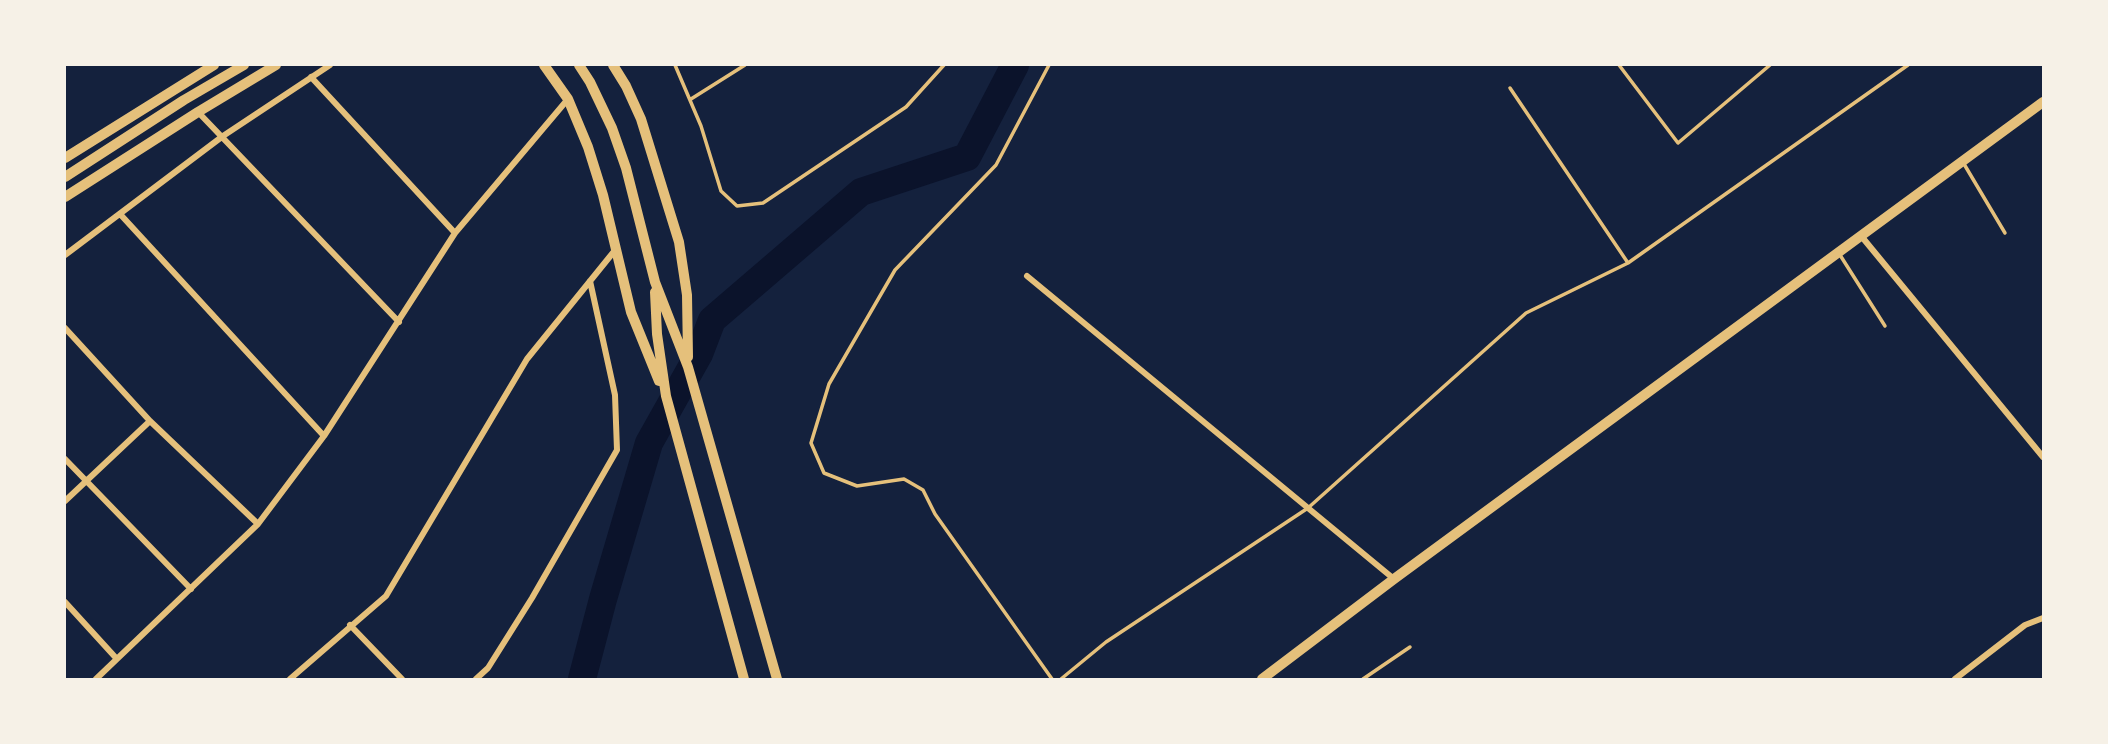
<!DOCTYPE html>
<style>
body{margin:0}
#map{position:relative;width:2108px;height:744px;overflow:hidden;background:#14213d;font-family:"Alegreya Sans",sans-serif}
canvas{display:block}
.frame{position:absolute;inset:0;border:66px solid #f6f1e7;pointer-events:none}
</style>
<div id="map">
<canvas width="2108" height="744"></canvas>
<div class="frame"></div>
</div>
<script>
const c = document.querySelector('canvas').getContext('2d');
c.lineJoin = 'round';
const poly = rows => new Path2D(rows.map(r => 'M' + r).join(''));
function trace(path, color, width, dash) { c.strokeStyle = color; c.lineWidth = width; c.lineCap = dash ? 'butt' : 'round'; c.setLineDash(dash || []); c.stroke(path); }
const river = poly([
 [582,679,603,599,649,443,699,354,712,320,861,192,967,157,1015,65]
]);
const service = poly([
 [675,65,701,126,721,191,737,206,763,203,906,107,944,65],
 [1049,65,996,165,895,270,829,384,811,443,824,473,857,486,904,479,923,490,935,514,1052,679],
 [1619,65,1678,143,1770,65],
 [1510,88,1628,263],
 [691,99,745,65],
 [1964,164,2005,233],
 [1840,255,1885,326],
 [1061,679,1106,642,1308,508,1526,313,1628,263,1908,65],
 [1363,679,1410,647]
]);
const minor = poly([
 [311,77,455,233],
 [198,112,399,322],
 [120,214,324,436],
 [1862,237,2043,457],
 [65,255,223,136,330,65],
 [1027,276,1394,579],
 [65,328,150,421,258,524],
 [65,459,191,589],
 [65,501,150,421],
 [65,602,116,658],
 [350,625,402,679],
 [96,679,258,524,324,436,455,233,568,99],
 [290,679,386,596,527,359,616,249],
 [476,679,488,668,532,598,617,450,615,395,590,281],
 [1955,679,2025,625,2043,618]
]);
const primary = poly([
 [544,65,568,99,588,147,603,195,631,312,659,381],
 [579,65,590,82,612,128,626,168,655,282,688,367,777,679],
 [613,65,626,86,641,119,679,242,687,295,688,357],
 [65,158,214,65],
 [65,177,184,100,244,65],
 [65,197,198,112,276,65],
 [655,292,657,334,666,396,744,679],
 [1262,679,1394,579,2043,102]
]);
trace(river, '#0b132b', 28);
trace(service, '#e5c07b', 3.5);
trace(minor, '#e5c07b', 6);
trace(primary, '#e5c07b', 10);
</script>
